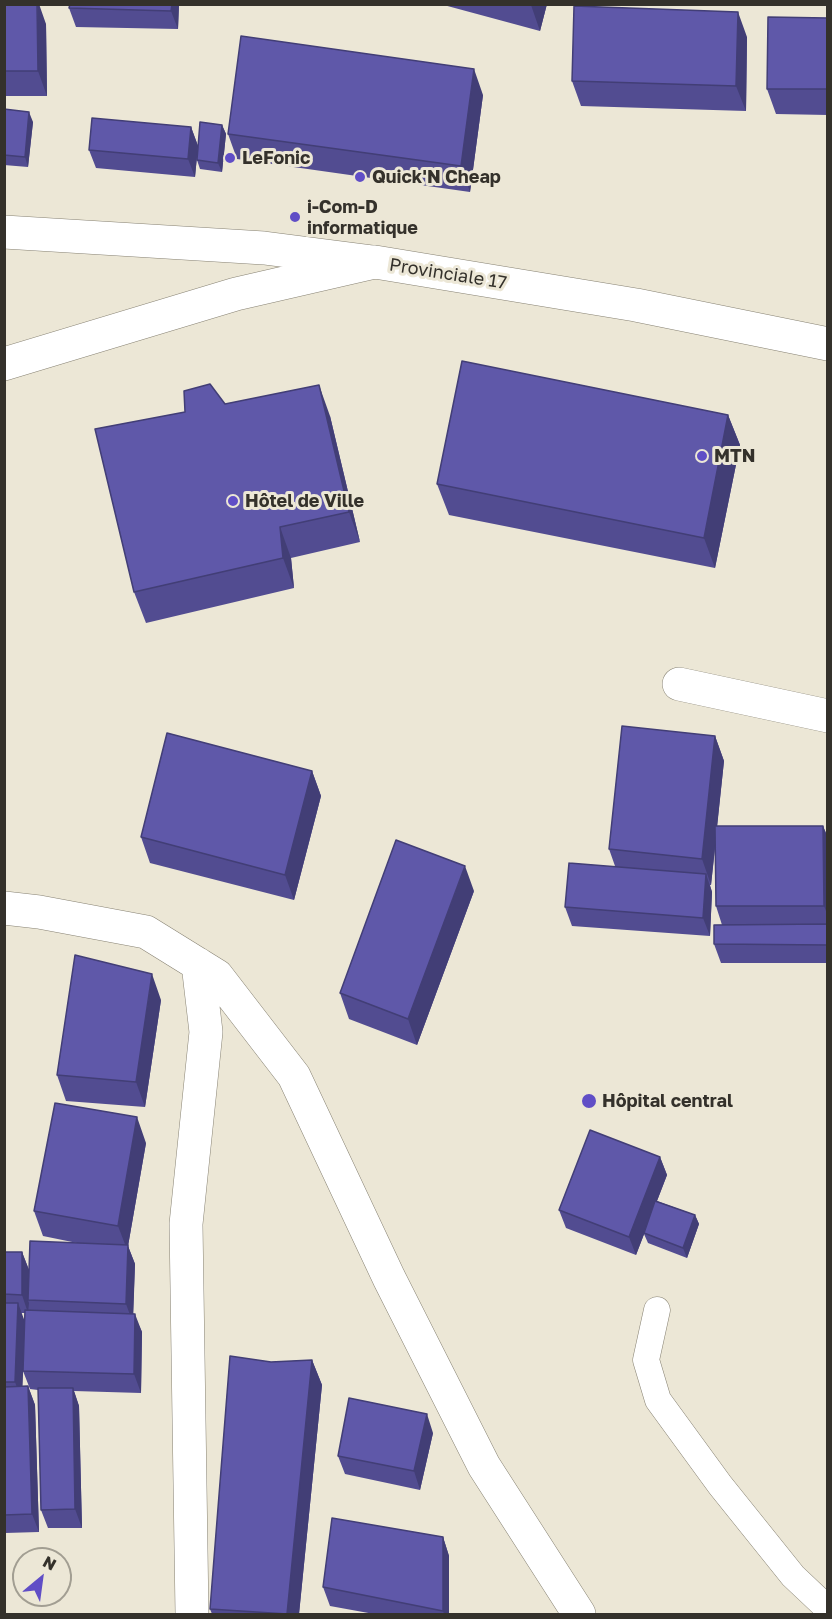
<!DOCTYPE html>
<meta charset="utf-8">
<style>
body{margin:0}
#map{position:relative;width:832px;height:1619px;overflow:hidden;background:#ece7d6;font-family:"Golos Text",sans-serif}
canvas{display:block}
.frame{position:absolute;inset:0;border:6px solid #34312b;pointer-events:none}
.north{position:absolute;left:12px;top:1547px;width:60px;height:60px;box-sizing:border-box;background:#ece7d6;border:2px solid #a29e92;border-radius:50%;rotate:29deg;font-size:16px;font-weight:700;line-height:24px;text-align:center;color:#34312b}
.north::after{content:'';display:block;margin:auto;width:21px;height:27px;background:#604ec6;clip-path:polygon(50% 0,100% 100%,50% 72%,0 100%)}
</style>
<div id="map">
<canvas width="832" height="1619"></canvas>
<div class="frame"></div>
<div class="north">N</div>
</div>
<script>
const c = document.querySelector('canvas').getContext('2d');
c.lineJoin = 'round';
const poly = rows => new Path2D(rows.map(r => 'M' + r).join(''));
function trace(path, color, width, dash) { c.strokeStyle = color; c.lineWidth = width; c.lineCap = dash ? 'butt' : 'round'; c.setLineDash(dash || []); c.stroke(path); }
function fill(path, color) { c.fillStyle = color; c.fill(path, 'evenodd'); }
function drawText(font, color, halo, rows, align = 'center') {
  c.font = font + ' "Golos Text",sans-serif'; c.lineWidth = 6; c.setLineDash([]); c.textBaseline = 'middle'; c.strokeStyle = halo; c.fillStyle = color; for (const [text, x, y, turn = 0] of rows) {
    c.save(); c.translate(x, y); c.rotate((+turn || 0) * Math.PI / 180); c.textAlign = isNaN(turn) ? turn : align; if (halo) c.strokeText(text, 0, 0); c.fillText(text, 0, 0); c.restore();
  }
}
const service = poly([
 [657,1310,646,1360,658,1400,720,1485,793,1576,828,1609]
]);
const minor = poly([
 [679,684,828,716],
 [4,908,39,912,146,932,217,976,294,1076,389,1278,484,1466,579,1614],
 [192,1614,186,1224,206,1032,198,964]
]);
const tertiary = poly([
 [4,232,264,248,373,262]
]);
const primary = poly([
 [4,364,236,294,375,262,636,305,828,344]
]);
const wall = poly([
 [4,4,46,24,47,96,4,96],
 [179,4,178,29,76,27,69,8],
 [440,4,547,4,540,31],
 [828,18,828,115,776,114,767,89],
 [747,37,746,111,581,106,572,81],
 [483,95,470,192,237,159,228,134],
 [4,109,33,122,28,167,4,165],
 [222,125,226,134,222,172,200,169,197,160],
 [191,127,198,146,195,177,96,168,89,150],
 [225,404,330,416,360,542,291,558,294,588,146,623,134,592],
 [728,415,740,445,715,568,449,515,437,484],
 [715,736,724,761,717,826,823,826,828,838,828,963,721,963,714,944,722,925,716,906,715,849,711,885,710,885,712,892,710,936,572,926,565,907,615,866,609,849],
 [312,771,321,796,294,900,150,863,141,837],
 [474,891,417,1045,349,1019,340,993],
 [161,1000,145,1107,66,1101,57,1075],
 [146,1143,128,1246,135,1264,133,1313,142,1332,141,1393,74,1391,79,1406,82,1528,48,1528,41,1510,38,1390,30,1389,23,1371,23,1361,22,1386,28,1386,35,1405,39,1532,5,1533,4,1252,22,1252,29,1270,82,1244,43,1236,34,1211],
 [21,1313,25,1313,24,1321],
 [660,1157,667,1175,657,1201,695,1215,699,1224,687,1258,648,1243,644,1234,636,1255,566,1228,559,1210],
 [312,1360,322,1385,299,1614,212,1614,210,1609,271,1362],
 [433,1433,420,1490,345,1474,338,1456],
 [443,1537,449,1556,449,1614,374,1614,330,1606,323,1587]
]);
const shadedWall = poly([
 [37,4,39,4,46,24,47,96,38,71],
 [172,4,179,4,178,29,171,11],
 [531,4,547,4,540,31,531,5],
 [738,12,747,37,746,111,736,86],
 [474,69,483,95,470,192,461,166],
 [29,112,33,122,28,167,25,157],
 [222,125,226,134,222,172,218,163],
 [191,127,198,146,195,177,188,159],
 [319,385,330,416,360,542,349,512],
 [728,415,740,445,715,568,704,538],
 [280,527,291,558,294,588,283,558],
 [715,736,724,761,711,885,702,859],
 [312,771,321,796,294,900,285,875],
 [823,826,828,838,828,916,824,906],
 [465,866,474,891,417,1045,408,1019],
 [706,874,712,892,710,936,703,918],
 [152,974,161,1000,145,1107,136,1082],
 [137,1117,146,1143,128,1246,135,1264,133,1323,126,1304,128,1252,118,1226],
 [660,1157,667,1175,636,1255,629,1237],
 [695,1215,699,1224,687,1258,683,1248],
 [22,1252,29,1270,28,1300,29,1303,28,1313,22,1295],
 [18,1303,25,1322,22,1401,15,1382],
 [135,1314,142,1332,141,1393,134,1374],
 [312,1360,322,1385,299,1614,287,1614],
 [28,1386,35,1405,39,1532,32,1514],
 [73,1388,79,1406,82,1528,75,1509],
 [427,1414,433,1433,420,1490,414,1471],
 [443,1537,449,1556,449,1614,444,1614,443,1611]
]);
const building = poly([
 [4,4,37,4,38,71,4,71,4,4],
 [70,4,172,4,171,11,69,8,70,4],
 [574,6,738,12,736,86,572,81,574,6],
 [768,17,828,18,828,89,767,89,768,17],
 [241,36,474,69,461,166,228,134,241,36],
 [4,109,29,112,25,157,4,155,4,109],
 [92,118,191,127,188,159,89,150,92,118],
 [200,122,222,125,218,163,197,160,200,122],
 [462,361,728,415,704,538,437,484,462,361],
 [210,384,225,404,319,385,349,512,280,527,283,558,134,592,95,429,185,412,184,391,210,384],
 [622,726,715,736,702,859,609,849,622,726],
 [167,733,312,771,285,875,141,837,167,733],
 [715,826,823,826,824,906,716,906,715,826],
 [396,840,465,866,408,1019,340,993,396,840],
 [569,863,706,874,703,918,565,907,569,863],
 [828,924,828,945,714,944,714,925,828,924],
 [75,955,152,974,136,1082,57,1075,75,955],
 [55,1103,137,1117,118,1226,34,1211,55,1103],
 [590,1130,660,1157,629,1237,559,1210,590,1130],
 [655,1201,695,1215,683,1248,644,1233,655,1201],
 [30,1241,128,1245,126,1304,28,1300,30,1241],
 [4,1252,22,1252,22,1295,4,1294,4,1252],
 [4,1303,18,1303,15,1382,4,1382,4,1303],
 [25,1310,135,1314,134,1374,23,1371,25,1310],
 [230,1356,271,1362,312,1360,287,1614,210,1609,230,1356],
 [28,1386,32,1514,4,1515,4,1387,28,1386],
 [38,1388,73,1388,75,1509,41,1510,38,1388],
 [349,1398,427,1414,414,1471,338,1456,349,1398],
 [332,1518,443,1537,443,1611,323,1587,332,1518]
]);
const markers = [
 [230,158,6,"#604ec6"],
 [360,177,6,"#604ec6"],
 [295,217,6,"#604ec6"],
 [702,456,6,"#604ec6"],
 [233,501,6,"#604ec6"],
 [589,1101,8,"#604ec6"]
];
const poiNames = [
 ["LeFonic",242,158],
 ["Quick'N Cheap",372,177],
 ["i-Com-D",307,207],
 ["informatique",307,228],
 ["MTN",714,456],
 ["Hôtel de Ville",245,501],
 ["Hôpital central",602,1101]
];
const streetNames = [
 ["Provinciale 17",448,274,9]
];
trace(service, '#878273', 27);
trace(minor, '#878273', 34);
trace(tertiary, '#878273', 34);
trace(primary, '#878273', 34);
trace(service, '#fff', 26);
trace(minor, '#fff', 33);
trace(tertiary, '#fff', 33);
trace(primary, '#fff', 33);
fill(wall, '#524c91');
fill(shadedWall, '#423e76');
fill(building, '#5f58a9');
trace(building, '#423e76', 1.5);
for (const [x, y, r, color] of markers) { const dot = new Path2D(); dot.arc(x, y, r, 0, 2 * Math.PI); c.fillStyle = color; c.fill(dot); trace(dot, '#ece7d6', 2); }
drawText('bold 18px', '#34312b', '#ece7d6', poiNames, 'left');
drawText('18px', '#34312b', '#ece7d6', streetNames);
</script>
